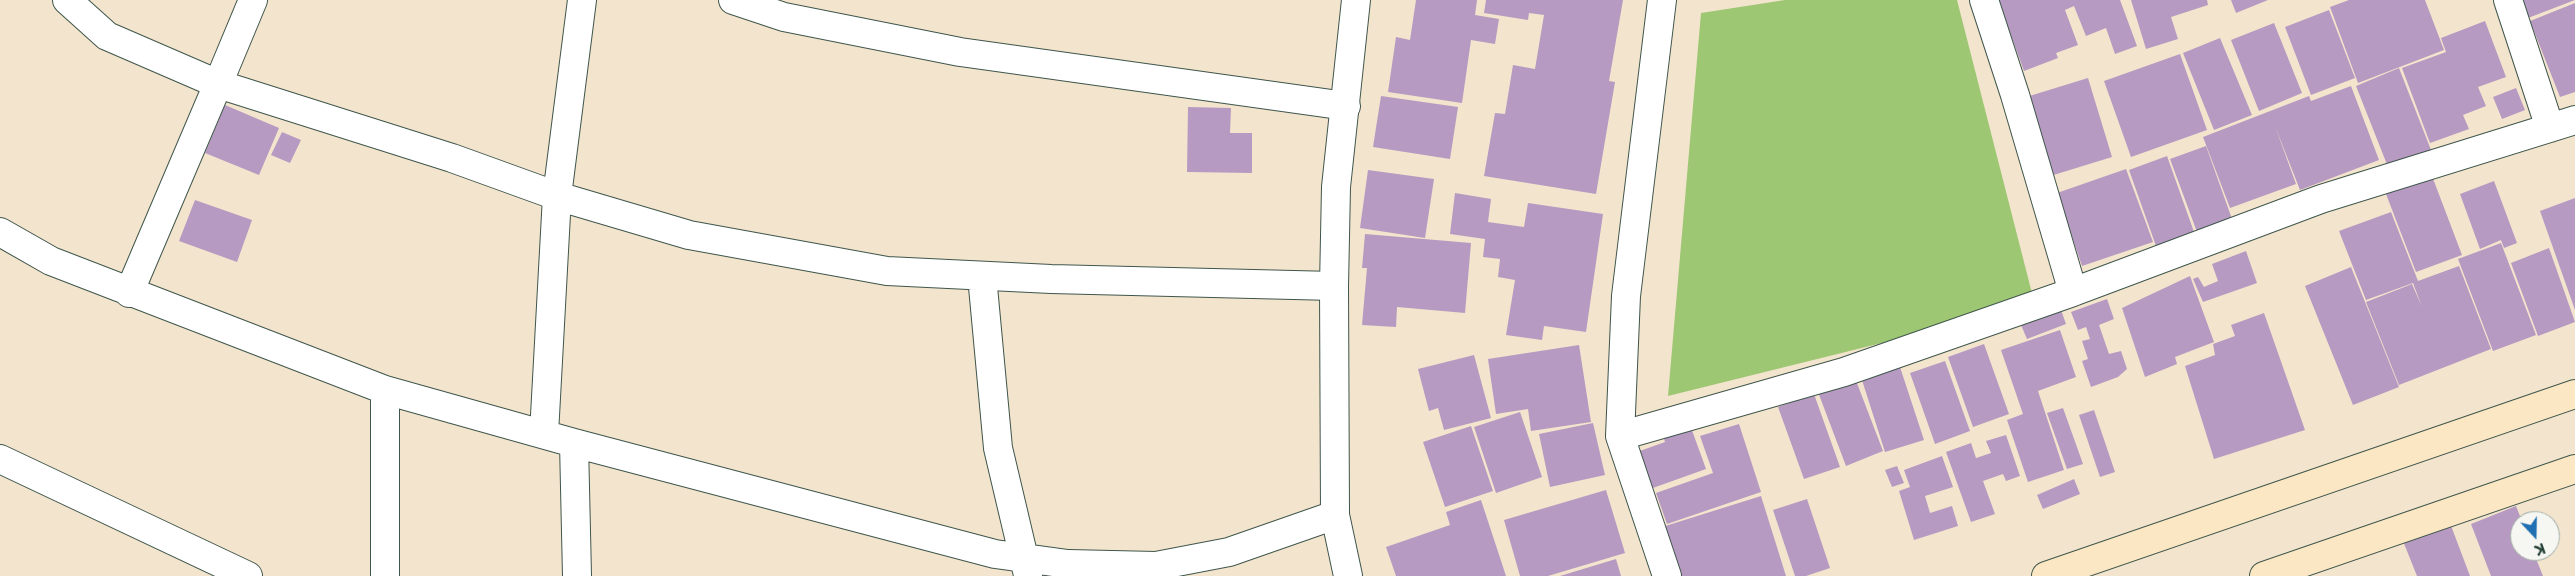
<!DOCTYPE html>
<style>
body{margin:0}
#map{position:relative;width:2575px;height:576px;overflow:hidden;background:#f3e4ce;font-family:"Playpen Sans",sans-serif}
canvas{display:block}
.north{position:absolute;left:2510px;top:511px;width:50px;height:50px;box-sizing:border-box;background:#f6f6f2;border:1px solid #a0aca6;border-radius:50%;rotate:159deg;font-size:14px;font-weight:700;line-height:20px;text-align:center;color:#1f3d34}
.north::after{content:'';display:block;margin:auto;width:18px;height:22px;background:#1f6fb2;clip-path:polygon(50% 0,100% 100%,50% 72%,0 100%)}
</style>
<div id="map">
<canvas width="2575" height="576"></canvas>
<div class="north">K</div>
</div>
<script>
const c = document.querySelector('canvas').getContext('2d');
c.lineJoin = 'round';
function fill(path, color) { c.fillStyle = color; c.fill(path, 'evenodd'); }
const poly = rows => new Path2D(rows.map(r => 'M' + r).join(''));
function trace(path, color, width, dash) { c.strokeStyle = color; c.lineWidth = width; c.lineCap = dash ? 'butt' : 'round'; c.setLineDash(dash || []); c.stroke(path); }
const green = poly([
 [1785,0,1957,0,2035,305,1668,396,1701,13]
]);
const building = poly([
 [1416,0,1477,0,1475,15,1499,19,1495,44,1471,40,1462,103,1388,92,1396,37,1410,40],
 [1486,0,1623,0,1609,81,1615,82,1596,194,1484,176,1495,113,1505,114,1513,65,1535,69,1544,15,1529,13,1528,20,1484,13],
 [1998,0,2120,0,2137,46,2115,54,2106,28,2086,36,2074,6,2065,10,2078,45,2056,53,2058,58,2024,71],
 [2131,0,2207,0,2208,5,2171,17,2178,39,2146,49],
 [2231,0,2268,0,2236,13],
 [2349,0,2425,0,2444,50,2358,83,2330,7],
 [2521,0,2575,0,2528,18],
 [2575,3,2575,92,2560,97,2530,21],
 [2329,10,2355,78,2311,95,2285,27],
 [2485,21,2506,77,2478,87,2486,106,2463,115,2469,129,2430,143,2402,68,2446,52,2441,38],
 [2274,23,2302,93,2259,111,2231,40],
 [2220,38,2252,115,2214,130,2183,53],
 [2180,54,2207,130,2131,157,2104,81],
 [2399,68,2431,150,2388,167,2356,86],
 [2088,78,2112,157,2047,177,2023,98],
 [2351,86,2379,160,2300,190,2275,126,2296,184,2230,208,2203,137,2309,96,2311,101],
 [2516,88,2525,110,2502,119,2493,97],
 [1381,96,1458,107,1450,159,1373,147],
 [225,105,279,128,259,175,205,153],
 [1188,107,1231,108,1230,133,1252,133,1252,173,1187,172],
 [282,132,301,140,290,163,271,155],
 [2206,146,2232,219,2197,232,2170,159],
 [2167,156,2194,232,2156,246,2129,170],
 [2126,169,2153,242,2082,266,2057,193],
 [1368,170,1434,179,1425,238,1360,228],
 [2432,176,2462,255,2416,272,2386,194],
 [2494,181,2517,243,2504,248,2501,240,2480,249,2460,194],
 [1455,193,1491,199,1488,222,1524,227,1528,203,1603,214,1586,332,1544,326,1542,340,1506,335,1515,280,1498,277,1500,259,1483,257,1485,239,1450,234],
 [2575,198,2575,310,2540,211],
 [195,200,252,220,237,262,179,241],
 [2391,212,2418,281,2459,266,2491,349,2399,385,2366,302,2412,284,2422,307,2413,283,2366,300,2339,231],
 [1365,234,1471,243,1465,313,1397,307,1396,327,1362,325,1367,268,1362,268],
 [2501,243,2536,335,2493,351,2458,259],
 [2549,248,2575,322,2538,336,2511,263],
 [2246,251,2257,283,2203,302,2193,279,2198,277,2204,287,2218,281,2212,264],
 [2351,267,2399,387,2353,405,2305,286],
 [2190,276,2214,342,2175,357,2177,364,2145,377,2122,308],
 [2107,299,2114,319,2099,325,2109,354,2121,351,2127,369,2118,377,2091,387,2082,361,2088,359,2082,341,2090,339,2086,327,2078,330,2071,312],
 [2061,310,2066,324,2027,339,2021,325],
 [2264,313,2305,430,2214,459,2185,366,2215,355,2213,344,2235,336,2231,325],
 [2060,330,2076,377,2038,391,2064,470,2028,482,2007,420,2023,414,2001,350],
 [1984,344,2009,414,1973,427,1948,357],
 [1579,345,1591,422,1531,431,1528,409,1496,414,1488,359],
 [1474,355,1491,418,1444,430,1438,408,1429,411,1418,369],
 [1945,361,1970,431,1935,444,1910,373],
 [1899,364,1924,440,1885,452,1861,377],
 [1855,378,1883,451,1846,466,1818,392],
 [1814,394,1840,467,1804,479,1778,407],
 [2063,408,2083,464,2067,469,2047,413],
 [2094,410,2115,472,2100,477,2079,415],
 [1520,412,1542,477,1496,493,1474,427],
 [1689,422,1706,469,1650,489,1637,452,1665,442,1662,432],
 [1593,423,1605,475,1550,487,1539,434],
 [1739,424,1761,492,1667,524,1656,493,1713,473,1700,436],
 [1471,426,1493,491,1445,507,1423,442],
 [2006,435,2020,476,2006,481,2003,474,1983,481,1995,514,1971,522,1946,452,1971,443,1976,458,1991,453,1986,441],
 [1942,456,1953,487,1925,496,1930,513,1952,506,1958,526,1914,540,1899,491,1910,487,1904,470],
 [1897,466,1904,483,1892,487,1885,470],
 [2074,479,2080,494,2043,509,2037,495],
 [1606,490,1625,553,1548,576,1520,576,1504,520],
 [1761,496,1786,576,1674,576,1659,528],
 [1807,499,1830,568,1806,576,1795,576,1773,510],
 [1481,500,1506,576,1396,576,1386,547,1450,525,1446,512],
 [2516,506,2522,521,2520,521,2520,551,2533,551,2543,576,2491,576,2471,524],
 [2450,523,2470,576,2417,576,2403,541],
 [1616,559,1621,576,1560,576]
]);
const minor = poly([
 [67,0,107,36,218,84,129,293],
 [253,0,218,84,452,158,557,196,689,235,887,271,1051,279,1334,286],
 [733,0,784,17,960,52,1346,106],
 [1662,0,1626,296,1620,436,1667,576],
 [1984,0,2015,95,2073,292],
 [2508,0,2550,128],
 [0,232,51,261,385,390,385,576],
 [982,276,998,448,1028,575],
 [385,390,574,443,995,554,1068,564,1156,566,1229,552,1335,515],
 [544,434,557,196,582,0],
 [1620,436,1844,372,2073,292,2321,199,2575,120],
 [574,443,577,576],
 [0,459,248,576]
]);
const tertiary = poly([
 [1348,576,1335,515,1334,286,1336,187,1356,0]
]);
const secondary = poly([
 [2046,576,2575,394],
 [2264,576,2575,469]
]);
fill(green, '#9ec773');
fill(building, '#b79ac1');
trace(minor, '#3f564b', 30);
trace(tertiary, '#3f564b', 30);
trace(secondary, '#3f564b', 30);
trace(minor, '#fff', 28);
trace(tertiary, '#fff', 28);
trace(secondary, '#fbe7c3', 28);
</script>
